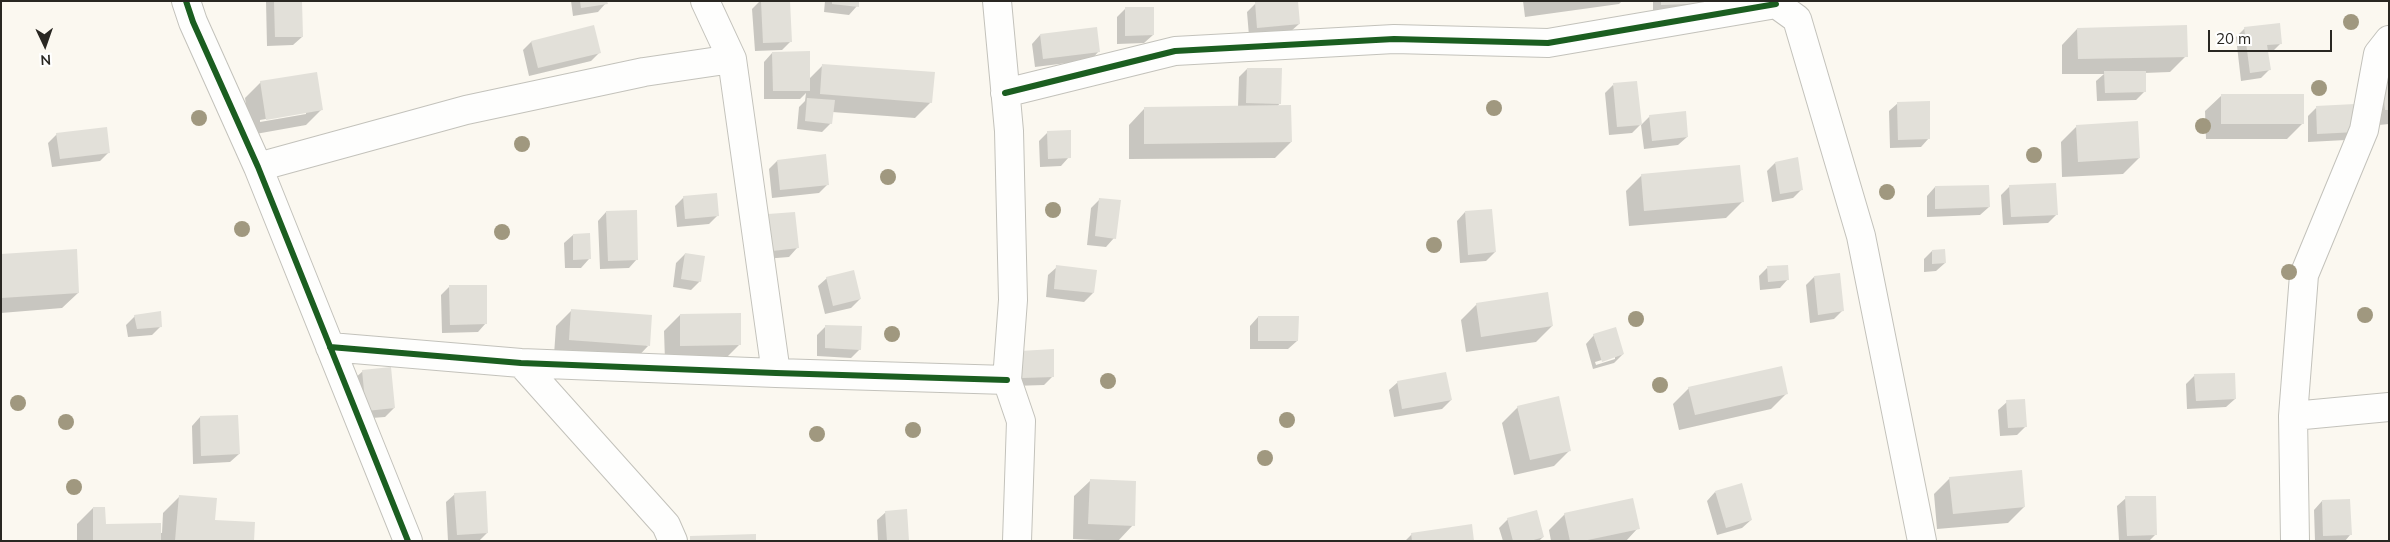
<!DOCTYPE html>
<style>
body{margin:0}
#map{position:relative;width:2390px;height:542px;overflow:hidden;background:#fbf8f0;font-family:Mulish,sans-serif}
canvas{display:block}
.frame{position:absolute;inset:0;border:2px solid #292722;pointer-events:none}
.north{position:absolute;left:20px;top:20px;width:50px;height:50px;-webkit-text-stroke:4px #fff;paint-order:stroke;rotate:177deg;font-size:14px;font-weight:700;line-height:20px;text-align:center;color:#292722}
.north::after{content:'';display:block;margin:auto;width:18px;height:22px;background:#292722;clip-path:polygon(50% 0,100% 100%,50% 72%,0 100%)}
.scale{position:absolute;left:2208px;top:30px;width:124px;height:22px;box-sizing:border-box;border:2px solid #292722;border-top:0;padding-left:6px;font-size:15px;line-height:18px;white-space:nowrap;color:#292722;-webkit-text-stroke:4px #fff;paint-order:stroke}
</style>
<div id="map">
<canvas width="2390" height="542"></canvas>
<div class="frame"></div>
<div class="north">N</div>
<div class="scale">20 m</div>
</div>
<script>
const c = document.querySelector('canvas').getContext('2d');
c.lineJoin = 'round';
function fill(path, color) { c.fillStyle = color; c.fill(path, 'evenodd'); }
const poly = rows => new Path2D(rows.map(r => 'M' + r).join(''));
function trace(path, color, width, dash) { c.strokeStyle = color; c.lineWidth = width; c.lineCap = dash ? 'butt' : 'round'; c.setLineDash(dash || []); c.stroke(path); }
const shadow = poly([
 [266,1,301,1,302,37,293,45,267,46],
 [571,1,606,1,606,3,598,12,573,16],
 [760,1,789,1,791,41,782,50,755,51,752,9],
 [825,1,858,1,857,6,849,15,824,12],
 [1523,1,1622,1,1619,4,1525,17],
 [1653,1,1714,1,1653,13],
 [1256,3,1299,24,1290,32,1249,36,1247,12],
 [1125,9,1153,35,1144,43,1117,44,1117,17],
 [593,26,600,52,591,61,529,76,523,50,531,42],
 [2245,28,2281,43,2272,52,2267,52,2269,70,2261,78,2241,81,2236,37],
 [2077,29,2186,56,2170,72,2144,73,2145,91,2136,100,2097,101,2096,81,2104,74,2062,74,2062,45],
 [1040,35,1099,51,1091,60,1035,67,1032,44],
 [772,53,809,79,823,65,931,102,915,118,832,112,831,123,822,132,797,129,799,107,805,101,806,93,800,99,764,99,764,62],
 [1247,69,1280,103,1277,107,1291,142,1275,158,1129,159,1129,125,1144,109,1238,107,1239,77],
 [2389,72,2389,124,2369,126],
 [261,82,322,109,306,125,250,135,245,98],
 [306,112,306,114,260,122,260,120],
 [1613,85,1641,124,1632,133,1609,135,1605,93],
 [2221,96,2303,123,2287,139,2206,139,2205,111],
 [1898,103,1929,138,1921,147,1890,148,1889,111],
 [2316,108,2354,131,2346,140,2308,142,2308,116],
 [1650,116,1687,137,1678,145,1644,149,1641,125],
 [2077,126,2139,158,2123,174,2062,177,2061,142],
 [1048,132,1069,157,1061,166,1040,167,1039,141],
 [57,134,109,152,100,161,52,167,48,143],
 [777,161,827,185,819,193,772,198,769,169],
 [1775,163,1802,189,1793,198,1772,202,1767,171],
 [1642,175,1742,202,1726,218,1629,226,1626,191],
 [2010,186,2057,214,2048,223,2003,225,2001,195],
 [1935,187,1989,207,1980,215,1927,217,1927,196],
 [684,197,718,215,709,224,677,227,675,206],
 [1100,199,1114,238,1106,247,1087,245,1091,208],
 [606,212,637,259,629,268,600,269,598,221],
 [1465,212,1495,252,1486,261,1460,263,1457,221],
 [769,216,797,248,789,257,764,259,760,224],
 [573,235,589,259,581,268,565,268,564,243],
 [1932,251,1945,263,1936,271,1924,272,1924,259],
 [685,254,700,281,691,290,673,287,676,263],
 [1,255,78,293,62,308,1,313],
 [1057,267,1095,271,1093,293,1084,302,1046,297,1048,275],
 [1767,268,1788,279,1780,288,1760,290,1759,276],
 [1814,277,1842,311,1834,319,1810,323,1806,285],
 [827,278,860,299,851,308,825,314,818,286],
 [449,287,486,323,478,332,442,333,441,295],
 [1477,304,1552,326,1536,342,1466,352,1461,320],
 [572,310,648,346,633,362,554,355,556,326],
 [680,315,740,344,724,360,665,361,664,331],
 [135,316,161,326,152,335,128,337,126,325],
 [1258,317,1297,341,1288,349,1250,349,1250,326],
 [826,326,860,349,851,358,817,356,817,335],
 [1594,335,1623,354,1614,363,1593,369,1586,344],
 [1615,356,1615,359,1596,365,1595,362],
 [1012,361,1053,376,1044,385,1013,386],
 [363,371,394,408,385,417,358,419,354,379],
 [2195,375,2235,399,2226,407,2187,409,2186,384],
 [1398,382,1451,400,1442,409,1394,417,1389,390],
 [1689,388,1787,393,1771,409,1679,430,1673,404],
 [2007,402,2026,426,2017,435,2000,436,1998,410],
 [1518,407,1570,450,1554,466,1514,475,1502,423],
 [200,417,239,454,230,462,193,464,192,426],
 [1950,478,2024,507,2008,523,1937,529,1934,494],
 [1090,481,1133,525,1118,541,1073,539,1074,496],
 [1715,492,1751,520,1742,528,1717,535,1707,501],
 [455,494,487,533,479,541,448,541,446,502],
 [179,497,214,521,253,541,77,541,77,524,93,508,104,525,162,533,163,513],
 [2126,498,2156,534,2149,541,2119,541,2117,506],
 [2322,501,2350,535,2345,541,2315,541,2314,510],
 [886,512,908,541,878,541,877,520],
 [1565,514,1638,528,1626,541,1551,541,1549,530],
 [1508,519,1543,537,1539,541,1503,541,1499,528],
 [1412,534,1473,541,1405,541]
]);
const building = poly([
 [274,1,302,1,303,37,275,37],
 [580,1,607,1,608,4,581,8],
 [761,1,790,1,792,42,763,43],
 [832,1,859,1,859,7,832,4],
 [1265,1,1298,1,1300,24,1257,28,1255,2],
 [1661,1,1715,1,1715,3,1661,5],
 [1125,7,1154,7,1154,35,1125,36],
 [2280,23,2282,44,2267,45,2271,70,2250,73,2244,27],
 [594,25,601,53,538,68,531,41],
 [2187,25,2188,57,2078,59,2077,28],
 [1097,27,1100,52,1043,59,1040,34],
 [810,51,810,91,773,91,772,52],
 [822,64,935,72,932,103,820,94],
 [1247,68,1282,68,1281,104,1246,103],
 [2104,71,2146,71,2146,92,2105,93],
 [2381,71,2389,71,2389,110,2385,110],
 [317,72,323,110,266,120,260,81],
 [1637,81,1642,125,1617,127,1613,83],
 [2221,94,2304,94,2304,124,2221,124],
 [807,98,835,100,832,124,805,121],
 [1930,101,1930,139,1898,140,1897,102],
 [2355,104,2356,132,2317,134,2316,106],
 [1291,105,1292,142,1144,144,1144,107],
 [1686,111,1688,137,1652,141,1649,115],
 [2138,121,2140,158,2078,162,2076,125],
 [107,127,110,153,60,159,56,133],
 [1071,130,1071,158,1048,159,1047,131],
 [826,154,829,185,780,190,777,160],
 [1798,157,1803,190,1780,194,1775,162],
 [1740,165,1744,202,1644,211,1641,174],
 [2056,183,2058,215,2011,217,2009,185],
 [1989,185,1990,207,1935,209,1935,186],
 [717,193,719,216,685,219,683,196],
 [1099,198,1121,200,1116,239,1095,236],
 [1492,209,1496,252,1468,255,1465,211],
 [637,210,638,260,608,261,606,211],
 [795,212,799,248,772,251,768,214],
 [590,233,591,259,573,260,573,234],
 [77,249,79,293,1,298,1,254],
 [1945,249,1946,263,1932,264,1932,250],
 [685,253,705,256,701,282,681,279],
 [1056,265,1097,270,1094,293,1054,289],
 [1788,265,1789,280,1768,282,1767,266],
 [854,270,861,299,833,306,826,277],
 [1840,273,1844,311,1818,315,1814,276],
 [449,285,487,285,487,324,450,325],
 [1548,292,1553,326,1481,337,1476,303],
 [571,309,652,315,650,346,569,340],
 [161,311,162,327,137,329,134,315],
 [741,313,741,345,680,346,680,314],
 [1258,316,1299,316,1298,341,1258,341],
 [825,325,862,326,861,350,825,348],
 [1616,327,1624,354,1602,362,1593,334],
 [1054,349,1054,377,1021,378,1020,351],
 [1782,366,1788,394,1695,415,1688,387],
 [391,367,395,408,366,411,362,370],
 [1446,372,1452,400,1402,409,1397,381],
 [2235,373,2236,399,2196,401,2194,374],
 [1559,396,1571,451,1530,460,1517,406],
 [2025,399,2027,427,2008,428,2006,400],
 [238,415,240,454,201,456,200,416],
 [2022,470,2025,507,1953,514,1949,477],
 [1090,479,1136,481,1135,526,1088,524],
 [1742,483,1752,520,1726,528,1715,491],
 [486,491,488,533,457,535,454,493],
 [179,495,217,498,215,520,255,522,254,541,175,541],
 [2125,496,2156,496,2157,535,2127,536],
 [1633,498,1640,529,1583,541,1570,541,1564,513],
 [2350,499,2352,535,2323,536,2322,500],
 [93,507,105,507,106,524,161,523,161,541,93,541],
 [907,509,909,541,887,541,885,511],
 [1537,510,1544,537,1530,541,1513,541,1507,518],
 [1472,524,1474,541,1412,541,1411,533],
 [756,534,756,541,690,541,690,536]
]);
const minor = poly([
 [186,1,193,22,258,167,408,541],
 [705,1,732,59,776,373],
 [997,1,1009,131,1013,300,1007,380,1021,421,1017,541],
 [1772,1,1797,19,1861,236,1922,541],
 [1005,93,1175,51,1394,39,1548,43,1776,4],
 [258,167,466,110,644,72,732,59],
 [330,347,521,363,776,373,1007,380],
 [521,363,666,525,673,541],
 [2293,416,2389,407],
 [2295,541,2293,416,2304,275,2364,130,2378,54,2389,40]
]);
const cycleway = poly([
 [186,1,193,22,258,167,408,541],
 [1005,93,1175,51,1394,39,1548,43,1776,4],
 [330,347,521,363,776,373,1007,380]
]);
const trees = [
 [2351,22],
 [2319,88],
 [1494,108],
 [199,118],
 [2203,126],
 [522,144],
 [2034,155],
 [888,177],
 [1887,192],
 [1053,210],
 [242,229],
 [502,232],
 [1434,245],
 [2289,272],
 [2365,315],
 [1636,319],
 [892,334],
 [1108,381],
 [1660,385],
 [18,403],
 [1287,420],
 [66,422],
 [913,430],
 [817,434],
 [1265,458],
 [74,487]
];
fill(shadow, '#0003');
fill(building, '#e2e0d9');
trace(minor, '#c3c2bb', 30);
trace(minor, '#fefefd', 28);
trace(cycleway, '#1b5e20', 6);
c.fillStyle = '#a0987f';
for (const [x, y] of trees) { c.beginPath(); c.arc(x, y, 8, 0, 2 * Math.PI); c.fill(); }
</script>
